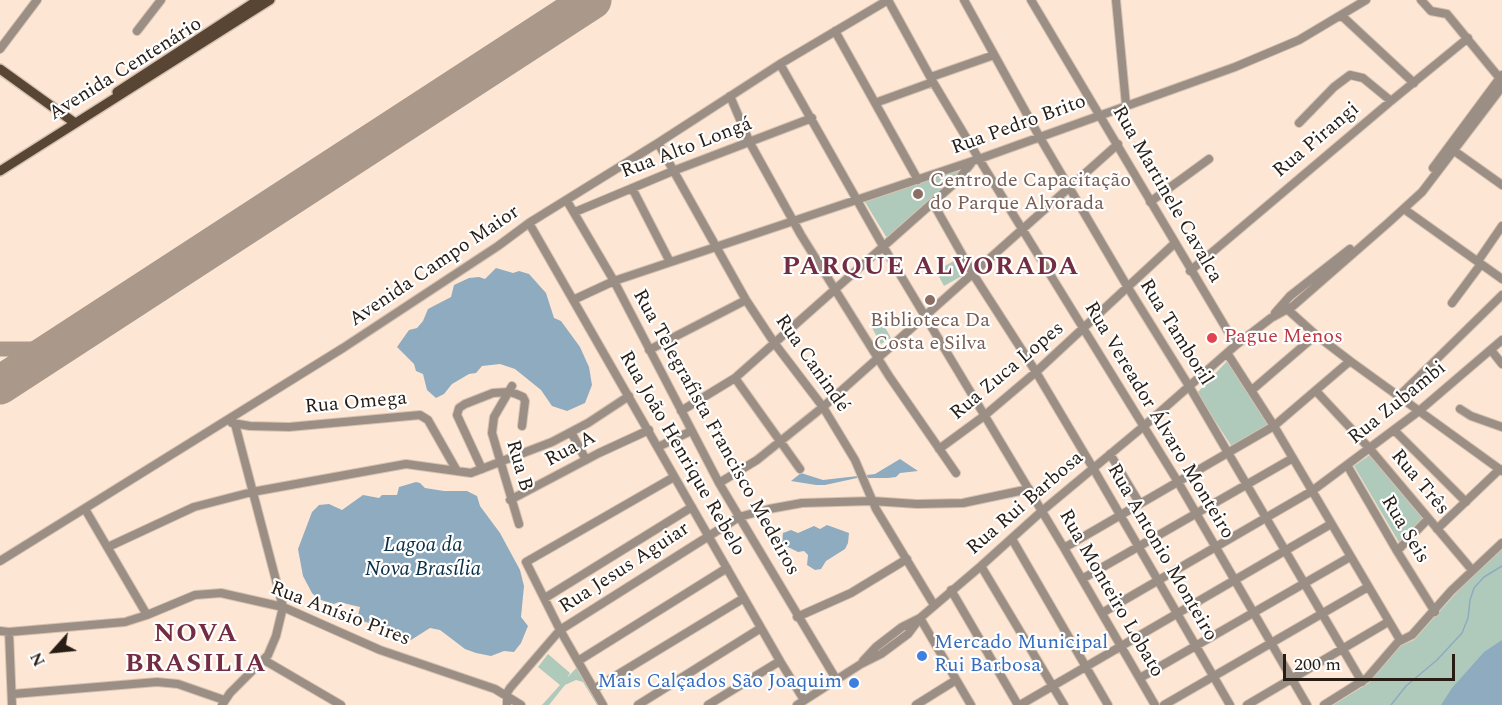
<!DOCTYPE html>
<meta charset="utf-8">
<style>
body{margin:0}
#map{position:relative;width:1502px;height:705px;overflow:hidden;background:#fde6d3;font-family:Spectral,serif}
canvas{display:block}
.north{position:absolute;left:24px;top:621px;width:60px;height:60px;-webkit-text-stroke:4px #fff;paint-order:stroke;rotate:243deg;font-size:16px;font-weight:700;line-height:24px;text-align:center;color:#271d14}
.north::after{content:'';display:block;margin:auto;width:21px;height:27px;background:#271d14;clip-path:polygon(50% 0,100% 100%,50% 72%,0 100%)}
.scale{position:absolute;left:1283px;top:654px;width:172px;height:27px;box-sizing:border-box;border:3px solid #271d14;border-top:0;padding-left:8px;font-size:18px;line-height:21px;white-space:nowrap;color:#271d14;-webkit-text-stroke:4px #fff;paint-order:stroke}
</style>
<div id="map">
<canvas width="1502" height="705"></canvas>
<div class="north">N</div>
<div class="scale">200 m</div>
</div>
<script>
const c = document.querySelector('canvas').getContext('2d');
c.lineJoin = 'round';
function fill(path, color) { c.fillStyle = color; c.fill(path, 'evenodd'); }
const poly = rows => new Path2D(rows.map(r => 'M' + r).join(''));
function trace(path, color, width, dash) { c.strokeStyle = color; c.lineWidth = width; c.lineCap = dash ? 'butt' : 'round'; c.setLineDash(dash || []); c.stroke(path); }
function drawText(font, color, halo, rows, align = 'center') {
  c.font = font + ' Spectral,serif'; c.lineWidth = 4.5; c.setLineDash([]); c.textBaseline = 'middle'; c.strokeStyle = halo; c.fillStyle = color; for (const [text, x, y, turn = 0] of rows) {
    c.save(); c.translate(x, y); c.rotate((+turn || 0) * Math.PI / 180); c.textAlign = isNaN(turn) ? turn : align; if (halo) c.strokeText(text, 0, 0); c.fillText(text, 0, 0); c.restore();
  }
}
const green = poly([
 [968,166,888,240,865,202],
 [959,258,967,273,944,286,936,271],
 [881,320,891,338,881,344,871,326],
 [1228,360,1269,426,1232,447,1197,393],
 [1371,454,1426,519,1400,544,1354,466],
 [1502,548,1502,705,1333,705,1369,683,1396,648,1414,640,1474,573],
 [548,654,570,673,567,678,579,665,602,705,597,705,583,682,576,680,565,685,549,705,542,705,560,685,538,667]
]);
const water = poly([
 [496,268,513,273,519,271,529,274,546,293,554,318,561,321,580,347,589,367,592,385,585,403,567,411,552,406,541,390,515,369,500,364,482,366,476,373,469,374,452,384,444,394,436,398,427,390,423,374,416,371,414,364,397,347,409,330,417,328,423,321,428,309,451,297,454,285,469,278,479,277,485,279],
 [900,459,918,471,900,473,896,477,888,478,857,478,825,485,816,485,791,481,801,473,823,480,875,474],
 [416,482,420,483,425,488,444,491,467,491,477,496,480,506,500,533,520,570,524,586,521,617,528,626,521,643,514,652,504,651,491,656,476,653,465,649,440,630,430,628,411,640,399,637,392,631,363,621,358,616,360,607,339,602,334,604,318,599,312,593,303,576,298,549,312,512,319,505,329,504,342,510,363,495,379,498,382,495,397,495,399,487],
 [827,525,849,533,848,543,845,549,826,561,821,569,815,570,807,565,808,555,804,551,798,552,782,544,783,533,791,530,798,533,814,526,820,529],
 [1502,640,1502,705,1441,705,1452,688,1484,652]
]);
const stream = poly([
 [1391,705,1406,686,1437,660,1462,633,1468,618,1470,600,1474,588,1484,577,1502,566]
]);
const taxiway = poly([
 [0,349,42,349,64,343]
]);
const runway = poly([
 [0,385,592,0]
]);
const minor = poly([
 [888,0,933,82,979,159,1178,482,1307,705],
 [964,0,1039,136,1127,286,1189,386,1362,682],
 [1031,0,1236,345],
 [1116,0,1126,105],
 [1421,0,1431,11,1447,14,1502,81],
 [1342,16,1414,83],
 [137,31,161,0],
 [835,31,918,180],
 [0,49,37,0],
 [780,64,883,246,1064,548,1155,705],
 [931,77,994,55],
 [730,96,750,143,801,235,889,376,956,473],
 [875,103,933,82],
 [1299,123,1334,87,1350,75,1363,78,1391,101],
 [658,143,746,300,775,344,823,407,855,460,876,509,934,605],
 [1453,150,1502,185],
 [1433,168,1502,75],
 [632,188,670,262],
 [567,201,614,281,719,483,836,679],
 [1150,202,1209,159],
 [933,203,973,274,1036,372,1093,468,1230,705],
 [1404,209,1502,279],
 [575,212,673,171,812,118],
 [529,223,780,661,804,700],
 [1478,261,1502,226],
 [1190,271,1391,101,1468,38],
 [573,300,614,281,979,159,1235,67,1299,40,1366,0],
 [1452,303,1481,264],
 [1287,309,1316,335,1350,361,1502,471],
 [1275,313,1290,296,1350,249],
 [649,350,746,300],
 [1491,350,1502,364],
 [1227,353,1274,426,1400,640],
 [735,378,800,469],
 [512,386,494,417,492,433,519,524],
 [1252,390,1316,335],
 [1316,391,1370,449,1472,570],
 [1399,396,1502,295],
 [1460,409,1471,416,1502,427],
 [681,411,735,378,956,182,973,161],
 [232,423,250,426,289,427,420,415,428,420,457,471],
 [1394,430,1466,502],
 [571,432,586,460],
 [658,447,691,431],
 [939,449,984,416,1036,372,1175,243],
 [1110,454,1140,504],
 [1347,465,1397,551,1435,612],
 [482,469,457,415,459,408,465,404,493,393,509,392,516,394,523,397,525,401,522,426],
 [719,483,757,460,823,407,1118,144],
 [510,500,599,453,649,430],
 [85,509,147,615],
 [1437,529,1500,469],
 [1012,539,1108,705],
 [108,547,194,507,252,492,406,464,471,473,552,442,588,423,629,396],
 [1064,548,1274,426,1350,361],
 [1397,551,1428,519],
 [0,561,343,348,498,246,529,223,658,143,780,64,888,0],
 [981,566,1064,705],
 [1082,579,1293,458],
 [951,590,1018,705],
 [545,598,692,507],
 [1102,613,1312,491,1419,411,1502,340],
 [797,617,851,593,907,559],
 [0,631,9,632,125,622,147,615,195,595,221,593,283,607,380,650,495,689,521,705],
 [9,632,12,705],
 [264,660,341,705],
 [578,661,727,568],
 [863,661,876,647,902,627,920,618,971,705],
 [1140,678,1350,557],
 [594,689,744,598],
 [13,694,157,682,178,684,224,700],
 [222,705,230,693,268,655,276,636,283,607,235,424],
 [507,705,507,693,510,688,560,630,739,517,769,509,802,503,872,501,917,504,963,503,1029,489],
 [603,705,560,630,526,562,674,477],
 [638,705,761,628],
 [708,705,780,661],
 [797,705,861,664,881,654,908,634,920,618,981,566,1042,511,1144,426,1236,345,1271,318,1293,306,1388,223,1422,192,1502,87],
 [916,705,956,680],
 [1020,705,1331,524],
 [1164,705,1368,587],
 [1247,705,1388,622],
 [1324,705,1367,678,1398,642,1412,635,1451,591,1502,543]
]);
const major = poly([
 [0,69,75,123],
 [117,92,258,0],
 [0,171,270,0]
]);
const markers = [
 [918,194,6,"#8d6e63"],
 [930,300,6,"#8d6e63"],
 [1212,338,6,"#e0444e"],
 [922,656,6,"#3f7fe0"],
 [854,683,6,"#3f7fe0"]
];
const streetNames = [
 ["Avenida Centenário",126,70,-32],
 ["Rua Pedro Brito",1019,126,-20],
 ["Rua Pirangi",1317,141,-40],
 ["Rua Alto Longá",687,149,-21],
 ["Rua Martinele Cavalca",1166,195,60],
 ["Avenida Campo Maior",435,267,-34],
 ["Rua Tamboril",1175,333,58],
 ["Rua Canindé",811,364,55],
 ["Rua Zuca Lopes",1008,372,-40],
 ["Rua Omega",356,404,-5],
 ["Rua Zubambi",1398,404,-39],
 ["Rua Vereador Álvaro Monteiro",1158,421,59],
 ["Rua Telegrafista Francisco Medeiros",715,433,61],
 ["Rua A",571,450,-28],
 ["Rua João Henrique Rebelo",681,454,60],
 ["Rua B",518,466,74],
 ["Rua Três",1419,483,50],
 ["Rua Rui Barbosa",1026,504,-41],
 ["Rua Seis",1404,530,59],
 ["Rua Antonio Monteiro",1161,553,60],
 ["Rua Jesus Aguiar",625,569,-33],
 ["Rua Monteiro Lobato",1110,594,60],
 ["Rua Anísio Pires",340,615,21]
];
const educationNames = [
 ["Centro de Capacitação",930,182],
 ["do Parque Alvorada",930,205],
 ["Biblioteca Da",930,322,"center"],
 ["Costa e Silva",930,345,"center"]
];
const healthNames = [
 ["Pague Menos",1224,338]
];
const shopNames = [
 ["Mercado Municipal",934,644],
 ["Rui Barbosa",934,667],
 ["Mais Calçados São Joaquim",842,683,"right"]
];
const waterNames = [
 ["Lagoa da",423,547],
 ["Nova Brasília",423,571]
];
const districtNames = [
 ["PARQUE ALVORADA",931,269],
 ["NOVA",196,636],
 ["BRASILIA",196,666]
];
fill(green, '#afc9bb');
fill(water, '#8fabbf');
trace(stream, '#8fabbf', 1.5);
trace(taxiway, '#aa988a', 15);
trace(runway, '#aa988a', 39);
trace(minor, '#d6c2b1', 10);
trace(major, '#d6c2b1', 12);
trace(minor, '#9b8f85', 8);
trace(major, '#594534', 9);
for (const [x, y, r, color] of markers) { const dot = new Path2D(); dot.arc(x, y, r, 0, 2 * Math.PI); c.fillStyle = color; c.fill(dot); trace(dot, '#fff', 2); }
drawText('20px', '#271d14', '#fff', streetNames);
drawText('20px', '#785e54', '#fff', educationNames, 'left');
drawText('20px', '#be3a42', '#fff', healthNames, 'left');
drawText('20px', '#366cbe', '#fff', shopNames, 'left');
drawText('italic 21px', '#0a2e45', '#fff', waterNames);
c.letterSpacing = '1.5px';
drawText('bold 26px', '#722d42', '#fff', districtNames);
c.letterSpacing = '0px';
</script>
